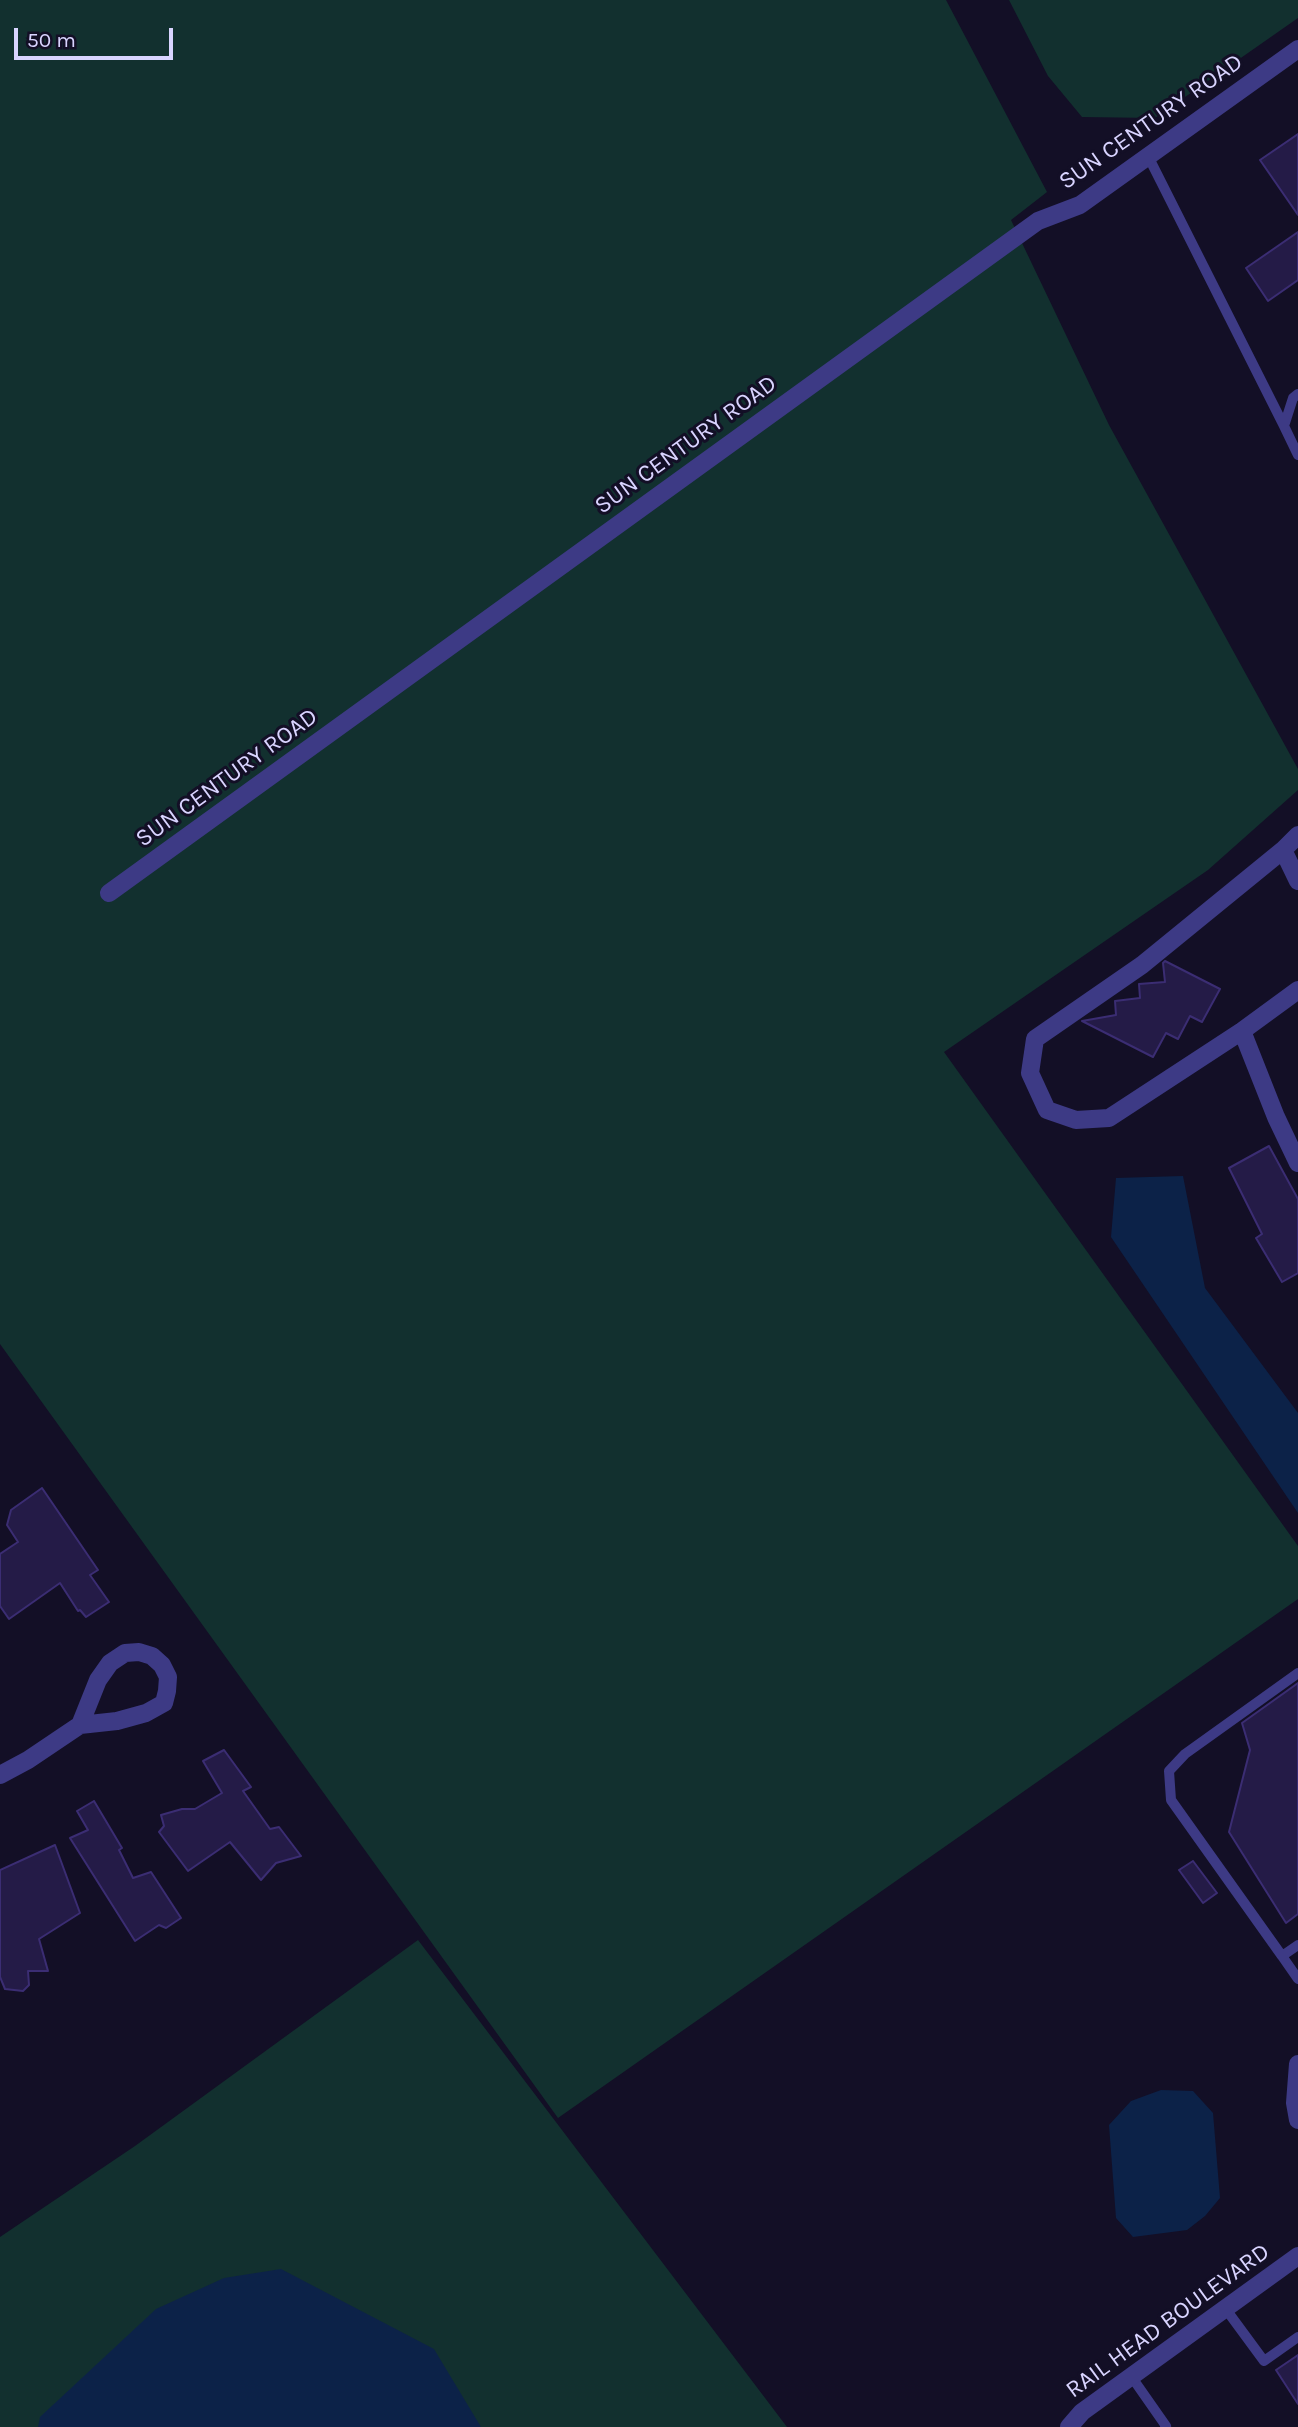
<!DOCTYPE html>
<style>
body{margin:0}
#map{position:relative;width:1298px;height:2427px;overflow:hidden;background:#130f26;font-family:Karla,sans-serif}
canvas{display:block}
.scale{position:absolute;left:14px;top:28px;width:159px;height:32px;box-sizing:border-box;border:4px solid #d9d4ff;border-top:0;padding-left:9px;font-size:21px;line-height:24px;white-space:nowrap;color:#d9d4ff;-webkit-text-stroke:5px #130f26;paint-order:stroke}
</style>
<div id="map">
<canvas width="1298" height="2427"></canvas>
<div class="scale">50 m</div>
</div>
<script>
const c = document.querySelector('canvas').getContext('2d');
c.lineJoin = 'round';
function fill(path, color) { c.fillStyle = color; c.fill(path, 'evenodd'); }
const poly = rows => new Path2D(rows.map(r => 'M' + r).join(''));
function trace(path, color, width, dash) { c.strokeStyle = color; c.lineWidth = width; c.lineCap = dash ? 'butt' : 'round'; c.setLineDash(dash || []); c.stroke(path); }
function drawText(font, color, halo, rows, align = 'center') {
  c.font = font + ' Karla,sans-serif'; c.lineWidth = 6; c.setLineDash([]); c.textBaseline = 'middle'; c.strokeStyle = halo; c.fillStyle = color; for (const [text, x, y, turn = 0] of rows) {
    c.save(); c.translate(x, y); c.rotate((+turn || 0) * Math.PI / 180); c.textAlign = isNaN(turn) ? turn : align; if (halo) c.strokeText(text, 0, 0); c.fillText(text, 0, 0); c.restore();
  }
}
const green = poly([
 [0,0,946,0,1047,192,1011,220,1109,425,1298,769,1298,790,1208,870,944,1052,1298,1546,1298,1599,558,2118,0,1344],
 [1009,0,1298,0,1298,18,1155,118,1082,117,1048,76],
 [418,1940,787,2427,0,2427,0,2237,135,2146]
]);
const water = poly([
 [1183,1176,1205,1288,1298,1413,1298,1513,1111,1237,1116,1178],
 [1161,2090,1193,2091,1213,2113,1220,2198,1205,2216,1187,2230,1133,2237,1116,2218,1109,2125,1131,2101],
 [281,2269,434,2349,481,2427,38,2427,40,2417,156,2309,224,2278]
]);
const building = poly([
 [1298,134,1298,215,1260,160,1298,134],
 [1298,232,1298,280,1268,301,1246,268,1298,232],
 [1165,961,1220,989,1202,1022,1190,1016,1178,1039,1166,1033,1153,1057,1082,1021,1116,1015,1115,1001,1140,998,1139,984,1165,982,1163,963,1165,961],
 [1269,1146,1298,1199,1298,1273,1282,1282,1256,1238,1262,1234,1229,1168,1269,1146],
 [42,1488,98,1570,90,1575,109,1602,86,1617,80,1610,78,1611,60,1583,9,1619,0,1606,0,1554,18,1542,7,1525,11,1510,42,1488],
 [1298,1683,1298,1914,1286,1923,1229,1832,1250,1750,1242,1723,1298,1683],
 [224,1750,251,1787,243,1791,270,1829,279,1827,301,1856,276,1863,261,1880,230,1842,188,1871,159,1832,164,1826,161,1815,182,1809,195,1809,222,1793,203,1761,224,1750],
 [94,1801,122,1848,119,1850,133,1878,151,1872,181,1918,166,1928,159,1925,135,1941,70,1838,88,1830,77,1811,94,1801],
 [55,1845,80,1913,39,1939,48,1971,28,1971,29,1985,23,1991,5,1989,0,1977,0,1870,55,1845],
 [1193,1861,1217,1893,1203,1903,1179,1870,1193,1861],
 [1298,2355,1298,2404,1276,2370,1298,2355]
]);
const service = poly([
 [1148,156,1284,426],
 [1298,394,1293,398,1284,426,1298,455],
 [1298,1945,1282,1956,1298,1979],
 [1282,1956,1171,1800,1169,1771,1185,1754,1298,1673],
 [1225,2308,1264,2361,1298,2337],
 [1131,2376,1166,2426,1165,2427]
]);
const minor = poly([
 [1298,835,1283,850,1298,881],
 [1283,850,1142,965,1035,1039,1030,1073,1047,1110,1076,1120,1109,1118,1242,1031,1298,990],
 [109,893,1038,221,1080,205,1298,49],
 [1242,1031,1276,1117,1298,1163],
 [0,1775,28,1760,80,1725,117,1721,146,1713,164,1703,167,1691,168,1677,162,1665,152,1656,139,1652,125,1653,110,1663,98,1680,80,1725],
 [1298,2064,1295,2103,1298,2120],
 [1069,2427,1082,2412,1298,2256]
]);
const streetNames = [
 ["SUN CENTURY ROAD",1151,122,-35],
 ["SUN CENTURY ROAD",686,445,-36],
 ["SUN CENTURY ROAD",227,778,-36],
 ["RAIL HEAD BOULEVARD",1168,2321,-36]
];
fill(green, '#12302f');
fill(water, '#0c2248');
fill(building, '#241b47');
trace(building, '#3b2d73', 2);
trace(service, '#3d3a85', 10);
trace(minor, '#3d3a85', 18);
drawText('24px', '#d9d4ff', '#130f26', streetNames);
</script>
